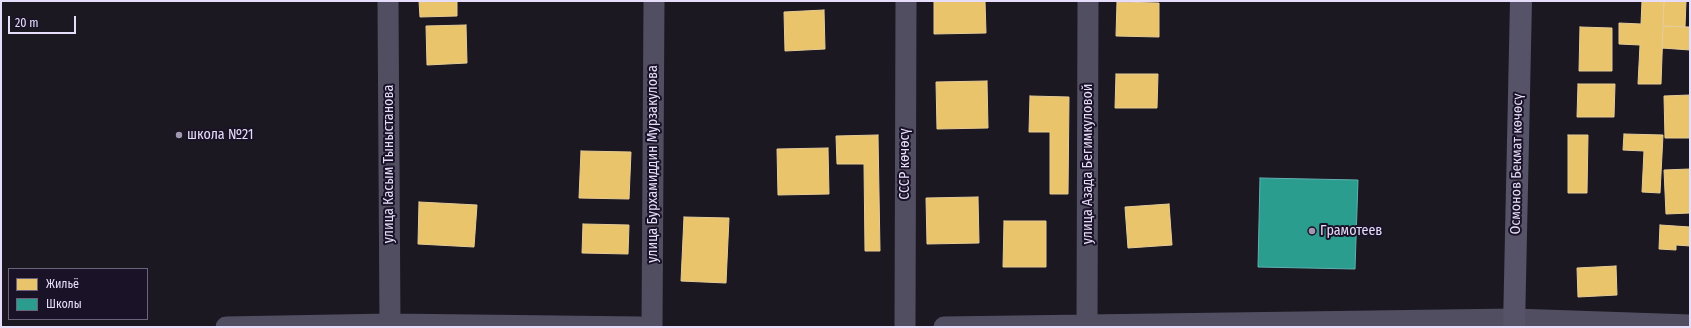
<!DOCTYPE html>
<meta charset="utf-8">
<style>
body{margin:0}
#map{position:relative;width:1691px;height:328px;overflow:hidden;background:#1b1822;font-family:"Fira Sans Condensed",sans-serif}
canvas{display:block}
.frame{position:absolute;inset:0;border:2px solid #e6ddfb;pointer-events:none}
.legend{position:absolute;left:8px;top:268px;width:140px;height:52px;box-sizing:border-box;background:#1a1327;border:1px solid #6c647c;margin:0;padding:5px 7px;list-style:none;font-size:12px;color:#e6ddfb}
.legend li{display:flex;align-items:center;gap:8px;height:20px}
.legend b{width:20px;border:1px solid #6c647c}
.scale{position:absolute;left:8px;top:16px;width:68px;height:18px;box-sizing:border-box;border:2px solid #e6ddfb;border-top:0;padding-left:5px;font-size:12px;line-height:14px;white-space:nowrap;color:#e6ddfb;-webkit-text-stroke:3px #1a1327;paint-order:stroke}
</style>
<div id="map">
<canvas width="1691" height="328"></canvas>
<div class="frame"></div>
<ul class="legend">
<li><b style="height:11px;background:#e9c46a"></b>Жильё</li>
<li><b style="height:11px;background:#2a9d8f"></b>Школы</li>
</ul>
<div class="scale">20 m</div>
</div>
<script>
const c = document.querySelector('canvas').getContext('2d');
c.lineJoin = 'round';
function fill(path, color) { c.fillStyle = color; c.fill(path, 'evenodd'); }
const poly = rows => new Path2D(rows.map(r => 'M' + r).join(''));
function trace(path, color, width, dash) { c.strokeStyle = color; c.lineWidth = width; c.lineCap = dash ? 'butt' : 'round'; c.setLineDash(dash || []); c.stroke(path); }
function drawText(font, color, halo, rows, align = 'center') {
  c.font = font + ' "Fira Sans Condensed",sans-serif'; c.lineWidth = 4; c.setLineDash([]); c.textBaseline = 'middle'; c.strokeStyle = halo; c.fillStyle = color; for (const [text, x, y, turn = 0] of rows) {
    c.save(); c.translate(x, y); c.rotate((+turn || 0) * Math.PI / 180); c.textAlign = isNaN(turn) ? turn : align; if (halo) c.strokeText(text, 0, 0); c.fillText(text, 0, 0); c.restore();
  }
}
const homes = poly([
 [419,1,457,1,457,16,420,17,419,1],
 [934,1,985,1,986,33,934,34,934,1],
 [1642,1,1664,1,1661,84,1638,84,1640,45,1619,44,1619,23,1641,24,1642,1],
 [1664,1,1686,1,1685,27,1663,26,1664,1],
 [1117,2,1159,3,1159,37,1116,36,1117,2],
 [824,10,825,49,785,51,784,12,824,10],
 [466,25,467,63,427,65,426,26,466,25],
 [1663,26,1690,27,1690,50,1662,48,1663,26],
 [1580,27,1612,28,1612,71,1579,71,1580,27],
 [1116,74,1158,74,1157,108,1115,108,1116,74],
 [987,81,988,128,937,129,936,82,987,81],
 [1578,84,1615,84,1614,117,1577,117,1578,84],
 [1690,95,1690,138,1665,138,1664,96,1690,95],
 [1030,96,1069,97,1068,194,1050,194,1050,132,1029,132,1030,96],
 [1624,134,1663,135,1660,193,1642,192,1644,151,1623,150,1624,134],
 [878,135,880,251,865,251,864,164,837,164,836,136,878,135],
 [1568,135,1588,135,1587,193,1568,193,1568,135],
 [828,148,829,194,778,195,777,149,828,148],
 [581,151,631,152,629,199,579,198,581,151],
 [1690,169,1690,213,1666,214,1664,170,1690,169],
 [978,197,979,243,927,244,926,198,978,197],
 [419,202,477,205,474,247,418,244,419,202],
 [1169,204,1172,245,1128,248,1125,207,1169,204],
 [684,217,729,218,726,283,681,281,684,217],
 [1004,221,1046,221,1046,267,1003,267,1004,221],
 [583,224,629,225,628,254,582,253,583,224],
 [1660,225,1690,227,1690,246,1676,245,1676,250,1659,249,1660,225],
 [1616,266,1617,295,1578,297,1577,268,1616,266]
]);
const schools = poly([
 [1260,178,1358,180,1355,269,1258,267,1260,178]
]);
const minor = poly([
 [388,1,390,327],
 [226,327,390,324,640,327],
 [652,327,654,1],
 [905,327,906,1],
 [944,327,1514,319,1690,325],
 [1087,327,1088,1]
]);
const secondary = poly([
 [1514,327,1521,1]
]);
const markers = [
 [179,135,4,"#9f98af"],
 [1312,231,4,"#9f98af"]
];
const poiNames = [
 ["школа №21",187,135],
 ["Грамотеев",1320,231]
];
const streetNames = [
 ["улица Касым Тыныстанова",389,164,-90],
 ["улица Бурхамиддин Мурзакулова",653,164,-90],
 ["СССР көчөсү",905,164,-90],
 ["улица Азада Бегимкуловой",1088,164,-90],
 ["Осмонов Бекмат көчөсү",1517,164,-89]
];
fill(homes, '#e9c46a');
trace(homes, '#e8cc96', 1);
fill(schools, '#2a9d8f');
trace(schools, '#62b0af', 1);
trace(minor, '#524e61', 21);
trace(secondary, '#565267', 22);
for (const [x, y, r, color] of markers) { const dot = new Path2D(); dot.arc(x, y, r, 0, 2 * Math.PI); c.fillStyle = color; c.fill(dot); trace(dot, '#1a1327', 1.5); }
drawText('14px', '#e6ddfb', '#1a1327', poiNames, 'left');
drawText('14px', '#e6ddfb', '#1a1327', streetNames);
</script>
